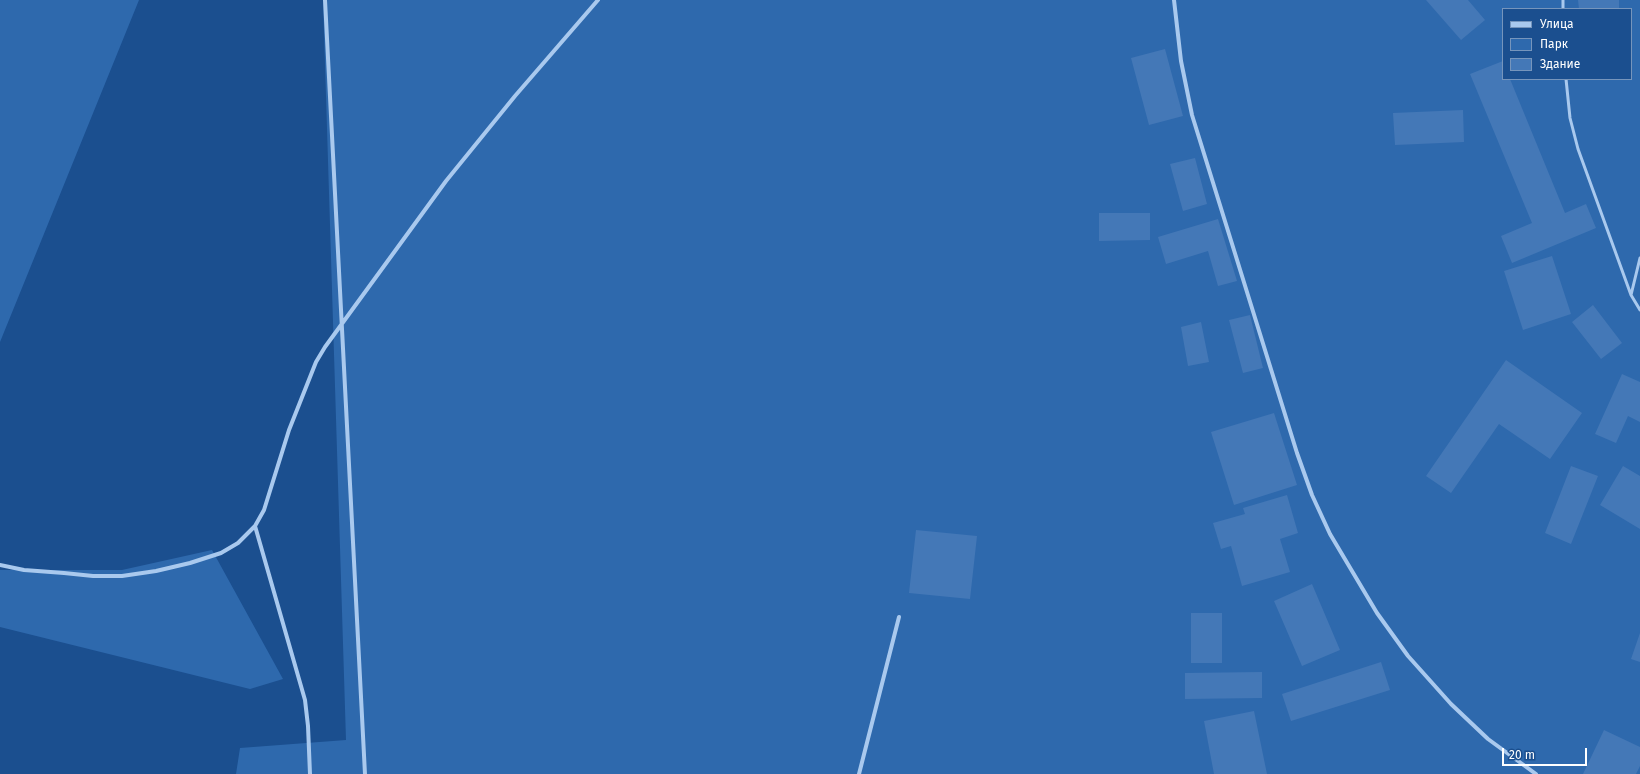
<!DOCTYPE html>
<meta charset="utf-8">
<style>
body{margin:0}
#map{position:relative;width:1640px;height:774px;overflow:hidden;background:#1b4f8f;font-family:"Fira Sans",sans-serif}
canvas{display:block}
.legend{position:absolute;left:1502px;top:8px;width:130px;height:72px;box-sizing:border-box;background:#1b4f8f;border:1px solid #7695bc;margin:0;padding:5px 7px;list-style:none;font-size:12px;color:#fff}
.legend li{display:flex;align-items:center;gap:8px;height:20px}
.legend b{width:20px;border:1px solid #7695bc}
.scale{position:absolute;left:1502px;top:748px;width:85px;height:18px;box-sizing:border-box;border:2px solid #fff;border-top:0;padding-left:5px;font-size:12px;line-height:14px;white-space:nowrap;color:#fff;-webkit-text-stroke:3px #1b4f8f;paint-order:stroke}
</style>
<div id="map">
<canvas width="1640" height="774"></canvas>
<ul class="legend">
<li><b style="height:5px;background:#a9c9ee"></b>Улица</li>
<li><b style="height:11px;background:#2e69ad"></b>Парк</li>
<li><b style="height:11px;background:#4478b7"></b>Здание</li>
</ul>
<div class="scale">20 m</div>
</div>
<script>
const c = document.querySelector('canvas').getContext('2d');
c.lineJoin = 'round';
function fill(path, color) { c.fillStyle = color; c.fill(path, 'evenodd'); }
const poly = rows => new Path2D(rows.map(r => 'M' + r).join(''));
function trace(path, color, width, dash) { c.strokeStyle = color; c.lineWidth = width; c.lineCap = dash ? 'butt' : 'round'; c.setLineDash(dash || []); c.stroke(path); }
const green = poly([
 [0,0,139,0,0,342],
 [323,0,1640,0,1640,774,236,774,240,748,346,740],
 [1503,9,1631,9,1631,79,1503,79],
 [212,550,283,679,250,689,0,627,0,570,122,570]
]);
const building = poly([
 [1426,0,1468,0,1485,20,1461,40],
 [1578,0,1619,0,1619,9,1579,9],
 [1165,49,1183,116,1149,125,1131,58],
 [1503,61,1503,79,1510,79,1565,213,1586,204,1596,228,1512,263,1501,236,1532,223,1470,74],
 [1463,110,1464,142,1395,145,1393,113],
 [1195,158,1207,204,1183,211,1170,164],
 [1099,213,1150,213,1150,240,1099,241],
 [1218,219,1237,281,1218,286,1208,251,1166,264,1158,237],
 [1552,256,1571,314,1523,330,1504,271],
 [1593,305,1622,343,1601,359,1572,322],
 [1250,315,1263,368,1243,373,1229,320],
 [1201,322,1209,362,1188,366,1181,327],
 [1506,360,1582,413,1550,459,1499,424,1451,493,1426,476],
 [1622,374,1640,382,1640,422,1628,416,1616,443,1595,434],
 [1274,413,1297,485,1234,505,1211,432],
 [1571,466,1598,476,1571,544,1545,533],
 [1623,466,1640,476,1640,529,1600,505],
 [1287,495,1298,533,1280,539,1290,572,1242,586,1231,546,1221,549,1213,523,1245,514,1243,508],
 [916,530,977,536,970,599,909,593],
 [1312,584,1340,650,1302,666,1274,601],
 [1191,613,1222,613,1222,663,1191,663],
 [1640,633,1640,662,1631,659],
 [1381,662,1390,690,1291,721,1282,694],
 [1262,672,1262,698,1185,699,1185,673],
 [1254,711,1267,774,1214,774,1204,721],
 [1604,730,1640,747,1640,766,1636,774,1583,774]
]);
const service = poly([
 [1563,0,1563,9],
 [1566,79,1570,118,1578,149,1631,295],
 [1640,258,1631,295,1640,310]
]);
const minor = poly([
 [325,0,365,774],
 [1174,0,1181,61,1192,115,1297,453,1312,495,1330,534,1352,571,1377,613,1408,656,1451,704,1488,739,1536,774],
 [255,526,305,700,308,726,310,774],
 [0,565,24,570,64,573,93,576,122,576,156,571,190,563,221,553,238,543,255,526,264,510,289,430,316,362,325,347,446,181,515,96,598,0],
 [859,774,899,617]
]);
fill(green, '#2e69ad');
fill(building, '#4478b7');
trace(service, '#a9c9ee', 3);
trace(minor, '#a9c9ee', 4);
</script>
